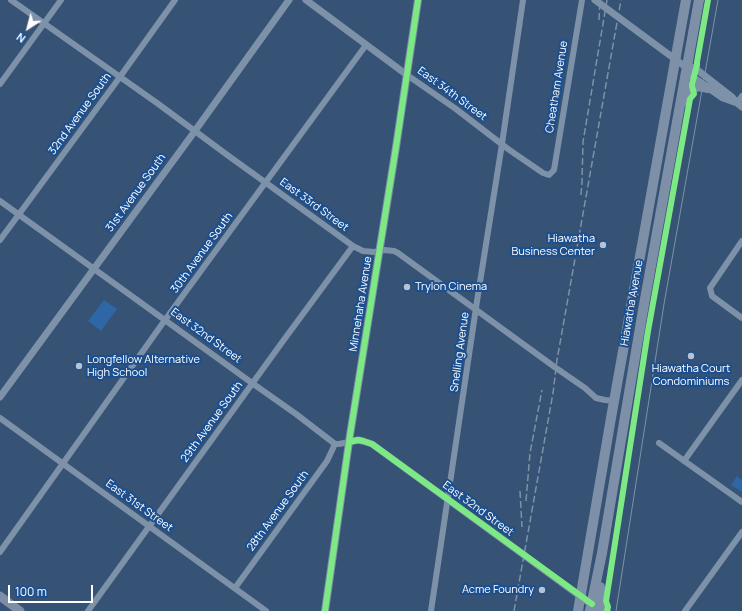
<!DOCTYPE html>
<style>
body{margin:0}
#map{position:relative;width:742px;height:611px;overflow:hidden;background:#365274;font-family:Manrope,sans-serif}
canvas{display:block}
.north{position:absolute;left:8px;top:8px;width:40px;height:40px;-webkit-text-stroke:3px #1b4f8f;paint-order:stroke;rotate:216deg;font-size:11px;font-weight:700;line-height:16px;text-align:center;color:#fff}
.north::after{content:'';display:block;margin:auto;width:14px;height:18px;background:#fff;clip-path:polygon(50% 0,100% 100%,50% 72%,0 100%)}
.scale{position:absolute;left:8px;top:585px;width:85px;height:18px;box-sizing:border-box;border:2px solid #fff;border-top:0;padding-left:5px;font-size:12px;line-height:14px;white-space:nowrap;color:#fff;-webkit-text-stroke:3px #1b4f8f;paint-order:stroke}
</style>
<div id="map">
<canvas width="742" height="611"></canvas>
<div class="north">N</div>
<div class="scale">100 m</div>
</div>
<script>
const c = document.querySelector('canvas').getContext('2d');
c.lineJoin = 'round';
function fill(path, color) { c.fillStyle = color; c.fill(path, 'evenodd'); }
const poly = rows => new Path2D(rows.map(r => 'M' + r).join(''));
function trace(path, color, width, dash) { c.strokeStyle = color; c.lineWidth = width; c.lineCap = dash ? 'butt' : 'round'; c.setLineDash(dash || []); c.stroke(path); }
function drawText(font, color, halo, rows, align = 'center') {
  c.font = font + ' Manrope,sans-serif'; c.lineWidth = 4; c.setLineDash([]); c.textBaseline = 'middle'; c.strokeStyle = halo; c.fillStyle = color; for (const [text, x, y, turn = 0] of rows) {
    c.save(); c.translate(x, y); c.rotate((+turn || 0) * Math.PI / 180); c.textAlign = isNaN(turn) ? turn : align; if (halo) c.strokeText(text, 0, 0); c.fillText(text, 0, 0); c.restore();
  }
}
const green = poly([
 [104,300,117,309,101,331,88,321],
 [737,476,742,480,742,492,731,485]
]);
const minor = poly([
 [11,0,157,103,230,157,262,180,353,246,363,251,374,252,385,250,394,251,398,253,556,368,585,388,596,398,605,400,614,401],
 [407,75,456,109,508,149,543,173,549,175,554,170,582,0],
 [0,84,61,0],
 [737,103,742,96],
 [0,201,252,383,296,414,335,444,339,444,349,442],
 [0,240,117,81,175,0],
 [742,241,710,288,712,296,742,318],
 [0,418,266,611],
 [659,443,742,502],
 [684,461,742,380],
 [0,552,165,320,366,45],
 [235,588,327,461,335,444],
 [88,611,283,341,353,246],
 [431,611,477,301,502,144,523,0],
 [685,611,742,532]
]);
const tertiary = poly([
 [306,0,407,75],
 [595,0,687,68,694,78,723,98,737,103],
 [687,68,692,67,696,69,732,97,737,103,742,107],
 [0,397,192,135,289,0],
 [349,442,358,440,363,441,372,444,599,610,603,609,607,611]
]);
const secondary = poly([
 [325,611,350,435,396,147,418,0]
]);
const primary = poly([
 [0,596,20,611]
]);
const trunk = poly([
 [683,102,693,88,699,86,708,88],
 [578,611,611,418,686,0],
 [590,611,602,553,643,310,699,0],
 [599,611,600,587]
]);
const tram = poly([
 [616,611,664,304,718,0]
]);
const rail = poly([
 [599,20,600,0],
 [581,195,582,182,583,142,607,0],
 [520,491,522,527],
 [526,501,530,453,542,390],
 [514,611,553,393,557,360,621,0]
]);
const cycleway = poly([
 [349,442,358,440,363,441,372,444,592,604],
 [325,611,350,435,396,147,418,0],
 [607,611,608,607,606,601,648,331,690,99,694,94,692,86,692,84,697,65,697,62,708,0]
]);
const markers = [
 [603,245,4,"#b9c2ce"],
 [407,287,4,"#b9c2ce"],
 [691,356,4,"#b9c2ce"],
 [79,366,4,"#b9c2ce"],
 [542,590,4,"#b9c2ce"]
];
const streetNames = [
 ["Cheatham Avenue",557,87,-81],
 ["East 34th Street",452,94,36],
 ["32nd Avenue South",80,114,-54],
 ["31st Avenue South",136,193,-54],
 ["East 33rd Street",314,205,36],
 ["30th Avenue South",202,253,-54],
 ["Hiawatha Avenue",632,303,-80],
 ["Minnehaha Avenue",361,304,-81],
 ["East 32nd Street",206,336,36],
 ["Snelling Avenue",460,352,-82],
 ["29th Avenue South",212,422,-54],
 ["East 31st Street",139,506,36],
 ["East 32nd Street",478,509,36],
 ["28th Avenue South",278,511,-54]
];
const poiNames = [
 ["Hiawatha",595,239],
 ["Business Center",595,252],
 ["Trylon Cinema",415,287,"left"],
 ["Longfellow Alternative",87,360,"left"],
 ["High School",87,373,"left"],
 ["Hiawatha Court",691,369,"center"],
 ["Condominiums",691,382,"center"],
 ["Acme Foundry",534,590]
];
fill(green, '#2f66a5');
trace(minor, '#7d92a8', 6);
trace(tertiary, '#7d92a8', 7);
trace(secondary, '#798da4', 8);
trace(primary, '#7d8ea7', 9);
trace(trunk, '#7e90a7', 10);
trace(tram, '#7e92a7', 1);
trace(rail, '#7e92a7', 1.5, [7, 3]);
trace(cycleway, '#7ce984', 6);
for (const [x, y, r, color] of markers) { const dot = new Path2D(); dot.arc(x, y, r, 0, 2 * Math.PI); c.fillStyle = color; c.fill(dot); trace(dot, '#1b4f8f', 1.5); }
drawText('11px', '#fff', '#1b4f8f', streetNames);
drawText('11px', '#fff', '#1b4f8f', poiNames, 'right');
</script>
